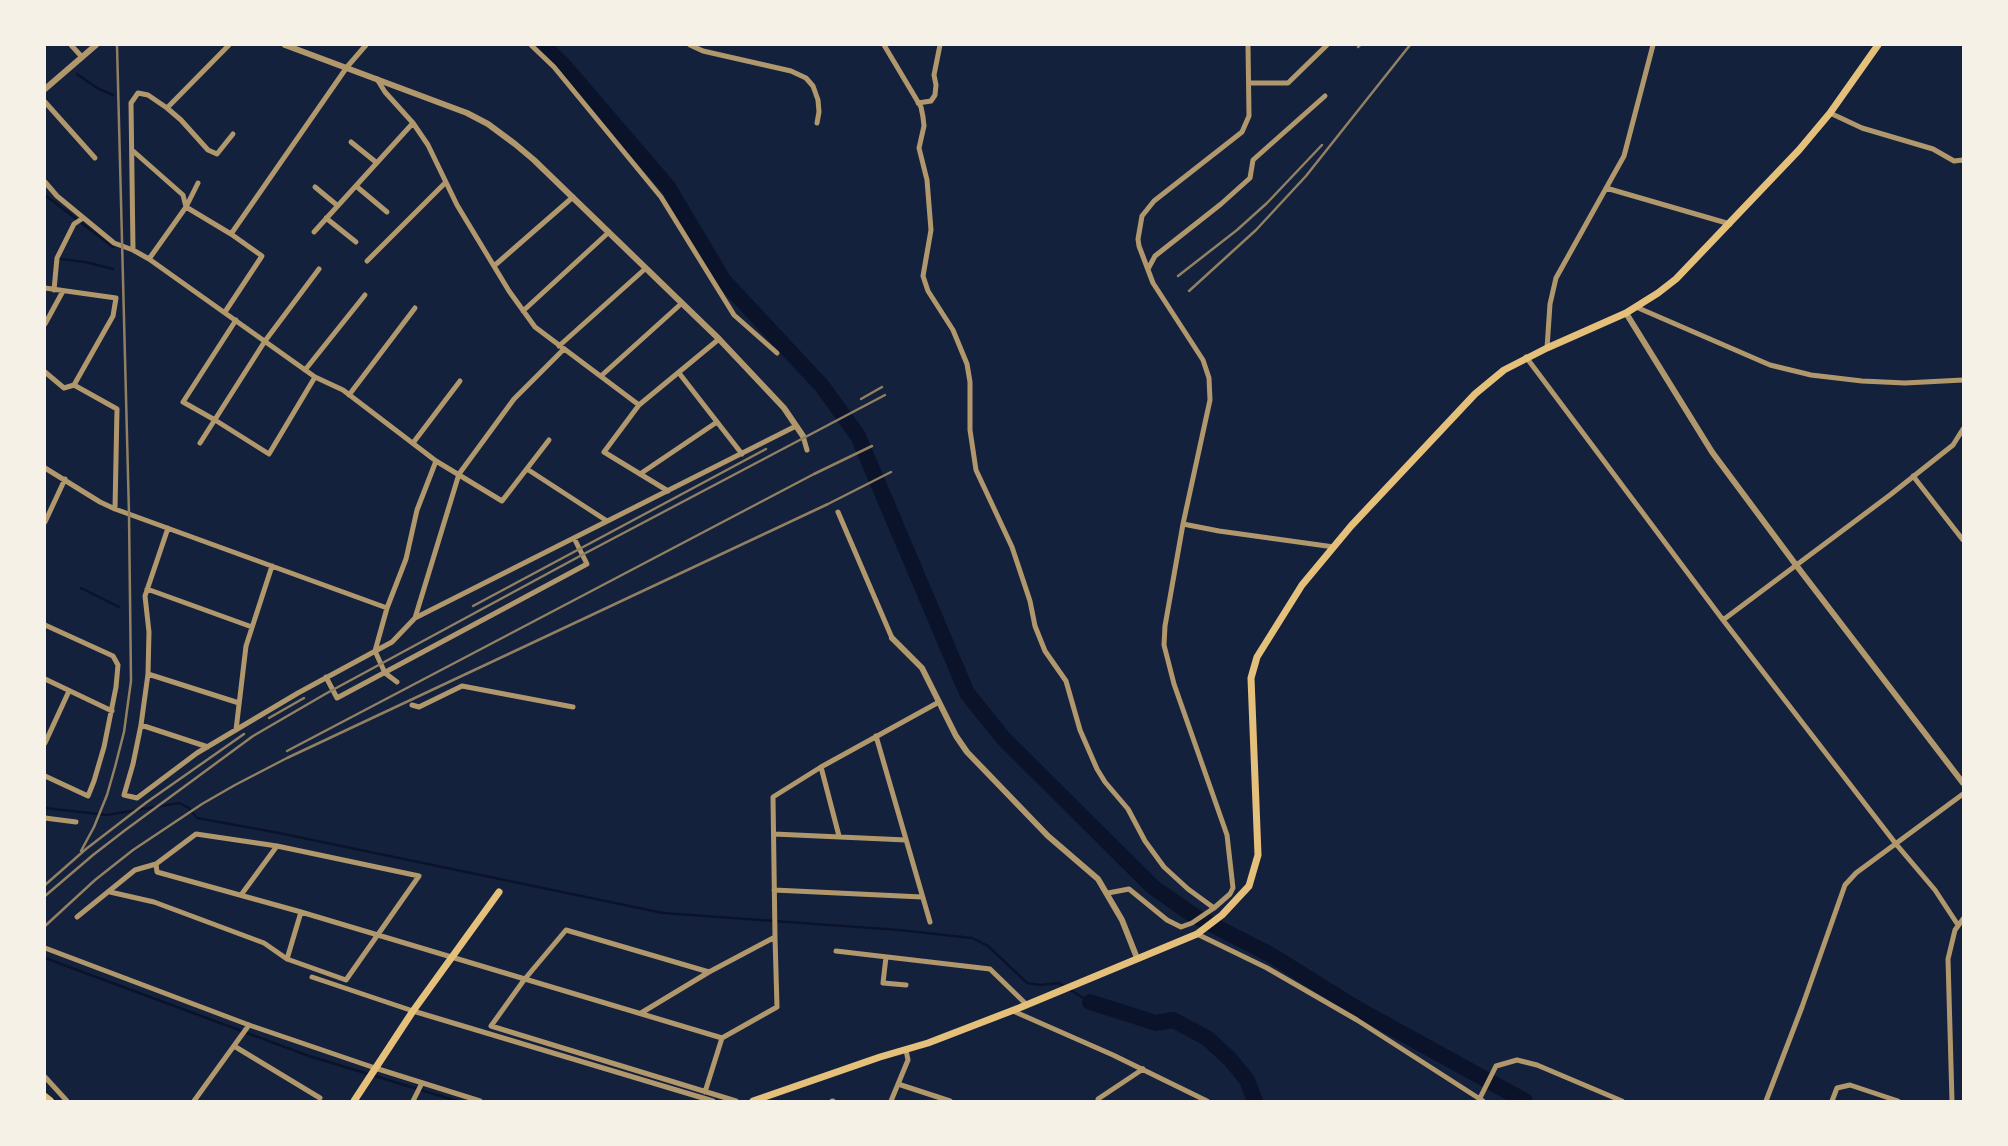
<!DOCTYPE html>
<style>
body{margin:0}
#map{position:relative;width:2008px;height:1146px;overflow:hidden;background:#14213d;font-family:Montserrat,sans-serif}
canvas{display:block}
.frame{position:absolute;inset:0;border:46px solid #f6f1e7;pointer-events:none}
</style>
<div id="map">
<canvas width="2008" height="1146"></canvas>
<div class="frame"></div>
</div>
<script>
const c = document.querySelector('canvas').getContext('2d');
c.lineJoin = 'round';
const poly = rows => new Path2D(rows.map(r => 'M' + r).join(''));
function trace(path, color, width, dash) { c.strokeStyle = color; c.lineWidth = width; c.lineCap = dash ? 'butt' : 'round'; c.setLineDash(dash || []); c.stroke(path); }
const stream = poly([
 [77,74,97,88,113,95],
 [45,195,113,247],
 [61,259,85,262,113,269],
 [81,588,119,607],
 [45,808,107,815,179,803,189,808,197,818,279,833,663,913,899,930,972,938,988,946,1027,983,1041,985,1059,983,1090,1002],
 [45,958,309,1056,457,1101]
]);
const river = poly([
 [543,45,565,67,668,187,724,281,822,386,858,436,967,693,1003,738,1153,887,1193,915,1271,955,1356,1008,1525,1101],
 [1090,1002,1156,1023,1173,1020,1207,1038,1230,1059,1247,1080,1255,1101]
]);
const minor = poly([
 [71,45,82,57],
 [531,45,554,67,661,197,734,315,777,353],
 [690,45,703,51,791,71,806,78,813,86,818,100,819,112,817,123],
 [884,45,921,107,923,117,924,126,919,148,927,180,931,230,923,276,928,291,953,330,967,364,970,382,970,430,976,470,1012,547,1030,601,1035,626,1045,651,1066,681,1080,730,1097,769,1105,782,1128,809,1145,841,1164,867,1188,889,1214,908],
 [377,79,385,92,413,123,428,145,457,205,509,291,535,327,639,405],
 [1249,83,1288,83,1327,45],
 [45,102,95,158],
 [918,103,931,101,935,95,936,85,934,75,940,45],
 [167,108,229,45],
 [1830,113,1862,128,1933,149,1954,161,1963,160],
 [351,142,377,163],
 [132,150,183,195,186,207,231,234,262,256,225,312],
 [45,182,57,196,114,243,133,250,149,259,315,377,343,390,436,461,502,501,549,440],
 [356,186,387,212],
 [315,187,338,206],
 [1606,188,1730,224],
 [326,218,356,242],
 [314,232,413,123],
 [231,234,347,67,366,45],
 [133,250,131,103,138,93,148,95,167,108,181,120,208,150,217,154,233,134],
 [149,259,186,207,198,183],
 [367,261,446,182],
 [494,266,573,197],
 [1148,269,1155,256,1221,204,1250,178,1253,160,1325,96],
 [45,288,116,298,113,316,74,385,64,388,45,372],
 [54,290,57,258,74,224,83,218],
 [1636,307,1770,365,1811,375,1862,381,1905,383,1963,380],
 [523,311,609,232],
 [236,320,183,402,215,420,269,454,315,377],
 [45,324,63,291],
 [559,346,646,268],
 [1547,348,1550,304,1556,278,1624,156,1653,45],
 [1526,357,1723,620,1896,844,1935,890,1958,925],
 [305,370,365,295],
 [679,373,742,454],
 [601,376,682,303],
 [74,385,117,409,115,509],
 [349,395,415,308],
 [803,436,807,450],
 [200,443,265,341,319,269],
 [413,443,460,381],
 [45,468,100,502,115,509,387,608],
 [527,469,607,521],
 [640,474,717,422],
 [1913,476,1963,540],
 [668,491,604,452,639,405,719,339],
 [838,512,892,638],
 [45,522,65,479],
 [1183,524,1219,531,1334,547],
 [168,528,145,596,149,632,148,674,141,725,133,764,124,795,137,798,197,753,298,693,392,642,415,618,796,426],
 [147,589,252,627],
 [415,618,459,474,514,399,564,349],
 [1723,620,1890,495,1953,445,1963,429],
 [45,625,113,656,118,665,116,687,104,747,94,781,88,796,45,776],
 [148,674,239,703],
 [326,677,337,698,587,564,574,538],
 [45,679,112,711],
 [397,682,385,673,375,651,387,608,406,559,417,510,436,461],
 [412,705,419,707,462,686,573,707],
 [141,725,208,747],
 [236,730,246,646,272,566],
 [876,736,930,922],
 [45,743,69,691],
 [821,767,839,836],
 [45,818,76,822],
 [774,834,906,840],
 [277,846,196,834,156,864,157,872,301,912,722,1038],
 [774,890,922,897],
 [110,892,154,902,264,943,287,959],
 [1108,893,1129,889,1167,920,1181,927,1192,923,1214,908,1230,894,1233,888,1227,835,1174,684,1164,645,1165,626,1183,524,1210,400,1209,378,1203,360,1153,283,1139,246,1138,239,1142,216,1154,201,1242,132,1249,116,1248,45],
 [241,895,277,846,419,876,346,980,287,959,301,912],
 [77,917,135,870,156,864],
 [1197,934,1267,968,1357,1020,1483,1101],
 [775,937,773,797,821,767,939,702],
 [45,948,249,1025,375,1068,480,1101],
 [836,951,990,969,1027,1005],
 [886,957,883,983,906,985],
 [709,972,566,930,524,980,491,1026,736,1101],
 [312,977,413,1011,713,1101],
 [1013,1011,1113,1055,1207,1101],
 [641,1013,709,972,775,937,777,1007,722,1038,705,1092],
 [234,1046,320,1098],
 [45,1077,67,1101],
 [898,1084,950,1101],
 [1480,1098,1496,1066,1517,1060,1537,1065,1622,1101],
 [194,1101,249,1025],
 [413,1101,422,1083],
 [832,1101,833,1101],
 [891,1101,908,1060,906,1050],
 [1098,1101,1098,1099,1143,1069],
 [1766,1101,1802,1007,1845,885,1856,873,1963,794],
 [1832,1101,1837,1088,1850,1085,1898,1101],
 [1952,1101,1948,959,1955,930,1963,919]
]);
const tertiary = poly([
 [285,45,467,113,488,124,515,144,534,160,719,339,784,408,803,436],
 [45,89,96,45],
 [1626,313,1712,452,1796,565,1963,783],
 [892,638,922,668,956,736,967,752,1048,836,1098,879,1122,920,1137,958]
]);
const secondary = poly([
 [354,1101,413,1011,499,892],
 [753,1101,880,1057,928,1043,1019,1008,1197,934,1222,915,1249,886,1258,855,1251,678,1257,657,1302,585,1351,526,1475,394,1504,370,1547,348,1626,313,1658,293,1676,279,1799,150,1830,113,1878,45]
]);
const primary = poly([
 [45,1097,50,1101]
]);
const rail = poly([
 [1358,47,1360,45],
 [1178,276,1237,230,1267,203,1322,145],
 [1189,291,1256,230,1306,176,1410,45],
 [861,399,882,387],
 [473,606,766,449],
 [269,718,304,698],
 [287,751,814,474,872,446],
 [81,851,94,827,107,795,115,767,124,732,131,681,129,514,117,45],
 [45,885,86,849,147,802,244,734],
 [45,896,93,855,124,831,253,736,327,693,580,556,885,395],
 [45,926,95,880,133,850,202,804,235,785,287,758,828,504,891,472]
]);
trace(stream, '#0b132b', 2.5);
trace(river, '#0b132b', 16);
trace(minor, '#b1986c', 5);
trace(tertiary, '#b1986c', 6);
trace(secondary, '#e5c07b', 7);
trace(primary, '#e5c07b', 8);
trace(rail, '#918062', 2.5);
</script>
